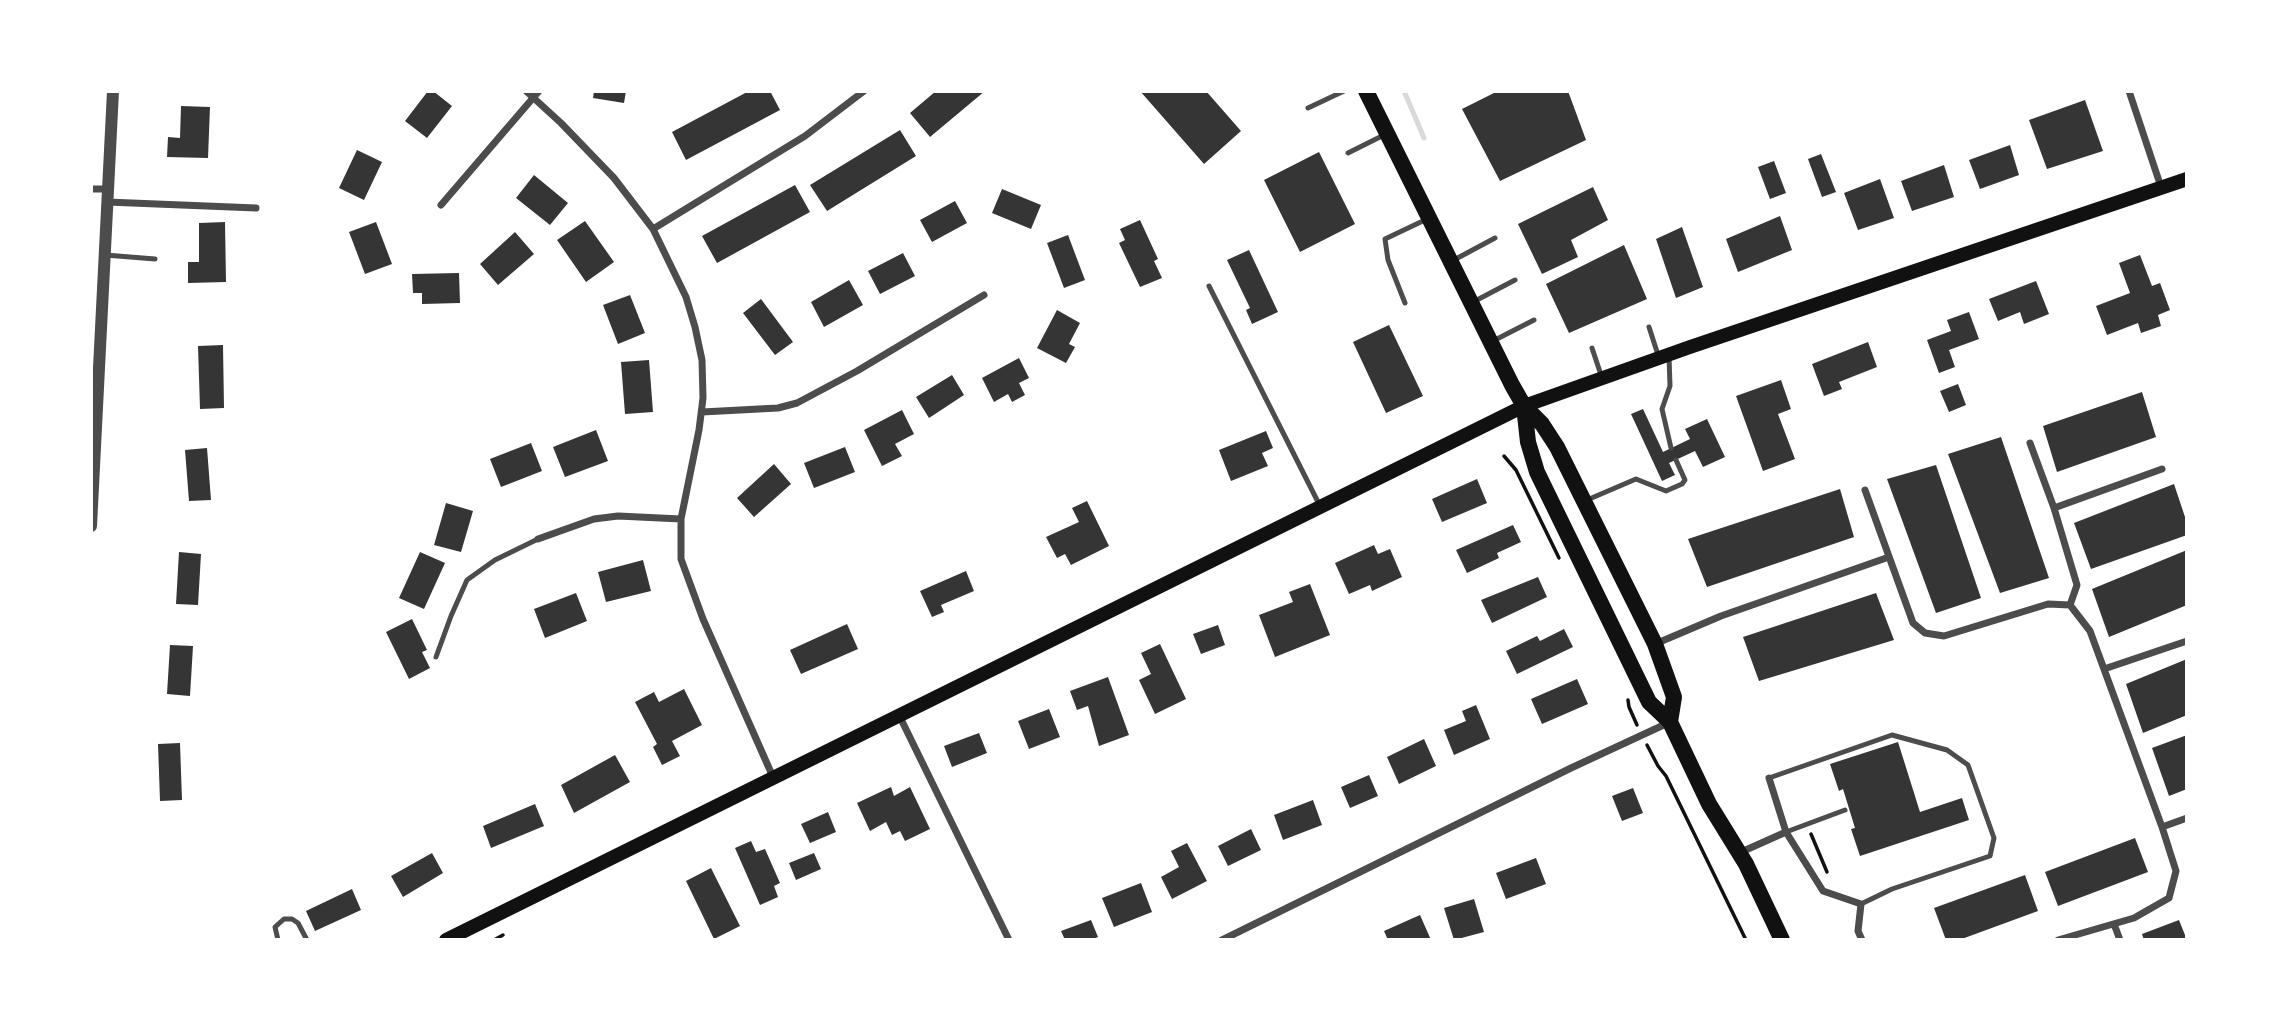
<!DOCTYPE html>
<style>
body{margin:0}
#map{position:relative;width:2278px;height:1031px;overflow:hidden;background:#fff;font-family:"Roboto Serif",serif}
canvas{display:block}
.frame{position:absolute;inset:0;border:93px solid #fff;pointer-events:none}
</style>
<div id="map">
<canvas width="2278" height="1031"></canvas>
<div class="frame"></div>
</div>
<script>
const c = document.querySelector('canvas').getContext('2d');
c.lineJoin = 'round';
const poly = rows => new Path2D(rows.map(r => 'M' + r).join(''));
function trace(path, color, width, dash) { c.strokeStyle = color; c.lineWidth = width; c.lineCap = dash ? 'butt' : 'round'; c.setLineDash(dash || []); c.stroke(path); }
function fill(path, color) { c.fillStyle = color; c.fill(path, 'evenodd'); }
const stream = poly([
 [1404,91,1424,138]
]);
const building = poly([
 [428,91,433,91,452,106,427,138,405,121],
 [594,91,626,91,624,103,593,98],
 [749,91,770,91,780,110,686,160,672,132],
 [936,91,985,91,930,137,910,113],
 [1140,91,1206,91,1241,131,1204,164],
 [1498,91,1568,91,1586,140,1500,181,1462,109],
 [2085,100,2103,151,2047,169,2029,120],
 [181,106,210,107,208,158,167,157,168,137,180,138],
 [900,130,916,156,827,211,810,185],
 [2010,145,2019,175,1980,189,1969,160],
 [357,150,382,162,364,200,339,188],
 [1319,152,1355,224,1300,252,1264,180],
 [1821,154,1836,192,1822,197,1808,159],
 [1774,161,1786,193,1770,199,1758,167],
 [1944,165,1954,197,1912,211,1901,181],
 [534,175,568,203,550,225,516,198],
 [1880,179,1894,218,1858,230,1844,193],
 [795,185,810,212,717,263,702,236],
 [1593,187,1608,220,1571,240,1578,257,1542,274,1518,224],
 [1002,189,1041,205,1031,229,992,213],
 [955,201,967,223,932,242,920,220],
 [1780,216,1792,250,1738,272,1726,239],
 [1140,220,1158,259,1154,261,1162,278,1140,287,1119,243,1125,240,1120,229],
 [585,221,614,262,586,282,557,240],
 [225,222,226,282,188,283,188,262,199,262,199,223],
 [376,222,392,264,365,274,349,232],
 [1682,227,1703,287,1676,298,1656,239],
 [515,232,534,254,498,285,480,264],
 [1068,235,1085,280,1064,288,1047,243],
 [1624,245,1647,299,1569,333,1546,284],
 [1249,250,1278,312,1252,324,1246,310,1250,308,1227,260],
 [903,253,915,276,880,294,868,271],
 [2140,255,2152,286,2160,283,2170,310,2158,315,2161,326,2141,333,2138,323,2107,335,2096,306,2130,293,2119,263],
 [459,273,460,303,422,304,422,293,413,293,412,274],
 [849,280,863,305,824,327,811,302],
 [2036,281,2049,314,2024,324,2020,312,1998,321,1989,299],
 [630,295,645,333,618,344,603,305],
 [761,299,793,342,775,355,743,313],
 [1057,310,1080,323,1069,344,1075,347,1066,363,1037,348],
 [1969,312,1979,339,1949,350,1955,367,1939,373,1927,340,1951,331,1947,320],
 [1389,325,1423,396,1386,413,1353,342],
 [1868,342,1877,367,1839,382,1842,389,1824,396,1812,364],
 [223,345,224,408,200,409,198,346],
 [1019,358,1029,378,1019,383,1025,395,1012,402,1008,394,994,402,982,378],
 [649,360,653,412,625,414,621,362],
 [952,375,964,395,929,418,916,397],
 [1781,380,1791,409,1778,414,1795,459,1763,471,1736,396],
 [1958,384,1966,405,1949,412,1940,391],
 [2142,392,2156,437,2057,472,2043,426],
 [1643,409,1663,452,1690,439,1685,429,1707,419,1725,457,1703,467,1695,451,1669,463,1675,475,1662,481,1631,414],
 [902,410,914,434,895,444,902,456,882,466,864,430],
 [596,430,608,461,565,477,553,447],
 [1266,431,1273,448,1262,453,1268,466,1231,481,1219,450],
 [2001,437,2049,578,2000,593,1948,454],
 [531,443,542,471,501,487,490,459],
 [845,447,855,472,814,488,804,463],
 [207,448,211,500,189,501,185,450],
 [774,464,791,484,754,517,737,498],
 [1936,465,1981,598,1936,613,1887,479],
 [1477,479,1487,503,1442,522,1432,499],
 [2174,484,2187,523,2187,535,2091,569,2074,523],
 [1840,489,1854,537,1707,587,1688,539],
 [1087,501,1109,546,1071,565,1065,554,1057,558,1046,537,1079,522,1072,508],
 [446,503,473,511,461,552,434,545],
 [1513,525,1521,542,1497,553,1499,558,1467,573,1456,550],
 [1374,545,1378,554,1390,549,1402,577,1372,591,1370,585,1349,594,1335,563],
 [2187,550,2187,605,2109,637,2092,589],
 [179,552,201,554,198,605,176,604],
 [420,552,445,563,424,609,399,598],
 [643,560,651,591,606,602,598,572],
 [966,571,974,591,941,605,944,612,932,617,920,591],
 [1538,577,1547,597,1492,623,1481,600],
 [1310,584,1330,635,1275,657,1259,615,1293,602,1289,592],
 [576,593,587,621,545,638,534,609],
 [1876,593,1894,640,1759,681,1743,637],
 [412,619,427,650,422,652,430,668,409,679,386,632],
 [847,624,858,649,801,674,790,650],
 [1218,625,1225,645,1201,654,1193,634],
 [1564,629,1573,647,1517,674,1506,651,1537,636,1540,641],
 [1160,644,1186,699,1155,714,1139,680,1151,674,1141,653],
 [170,645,193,646,190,696,167,694],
 [2187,659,2187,715,2143,733,2126,684],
 [1108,677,1129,735,1099,746,1088,706,1077,710,1070,691],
 [1577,679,1588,704,1542,724,1531,699],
 [684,689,702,725,672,741,680,756,662,765,653,747,657,744,635,702,654,692,659,702],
 [1476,705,1490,739,1454,755,1444,730,1466,721,1462,711],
 [1049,709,1060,737,1029,749,1018,721],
 [979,733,987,753,952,767,944,746],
 [2187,735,2187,789,2169,796,2152,748],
 [1424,739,1436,766,1399,784,1387,757],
 [1898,742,1920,812,1962,798,1969,820,1860,856,1851,829,1855,828,1843,789,1839,791,1830,764],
 [180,743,182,800,160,801,158,744],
 [615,755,630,782,574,813,561,785],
 [1369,775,1378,796,1350,808,1341,787],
 [891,787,894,796,910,787,930,829,905,841,900,831,892,835,886,822,870,831,857,803],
 [1633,788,1643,813,1622,821,1612,796],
 [1313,800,1322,825,1283,840,1274,815],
 [535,804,544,826,491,848,483,826],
 [828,812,836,832,810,843,801,824],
 [1251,829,1261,850,1228,866,1218,846],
 [2135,838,2148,872,2058,906,2045,872],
 [751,841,756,852,765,849,780,883,774,886,778,897,760,905,735,848],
 [1187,843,1207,881,1172,899,1161,877,1179,867,1171,851],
 [432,853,443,873,403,897,391,876],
 [814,853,821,869,796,880,789,863],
 [1536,858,1546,884,1506,899,1496,873],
 [711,868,740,926,714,939,686,881],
 [2025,875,2038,911,1959,940,1946,940,1934,908],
 [1141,883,1152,912,1114,927,1102,898],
 [352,889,361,910,315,931,306,911],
 [1474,899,1484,932,1454,940,1444,908],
 [1420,915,1431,940,1388,940,1384,931],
 [1091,920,1098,937,1090,940,1065,940,1061,931],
 [2179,920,2187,940,2144,940,2142,934]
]);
const path = poly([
 [1504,456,1516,470,1559,558],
 [1628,700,1629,707,1637,725],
 [1647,745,1658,766,1666,776,1746,940],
 [1811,834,1827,872],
 [494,940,503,935]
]);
const service = poly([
 [1308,108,1344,91],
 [1348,153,1386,134],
 [105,255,155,259],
 [1452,261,1495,238],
 [1209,286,1320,506],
 [1475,301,1515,280],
 [1405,303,1388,260,1385,239,1425,220],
 [1649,327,1659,358],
 [1493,341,1534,320],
 [1592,348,1602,378],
 [1669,356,1670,386,1662,409,1671,448],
 [1587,500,1636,479,1666,491,1682,484,1685,480,1676,460],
 [436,657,451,616,467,580,495,560,538,539],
 [1769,778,1892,735,1947,750,1968,765,1994,838,1990,856,1892,889,1861,904],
 [1786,832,1845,810],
 [278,940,275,927,284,919,292,919,298,923,307,940]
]);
const minor = poly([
 [526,91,561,123,614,178,653,229,686,297,695,327,702,360,703,398,699,430,681,519,681,559,703,619,773,777],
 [2129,91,2161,187],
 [91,189,107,189],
 [107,202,256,208],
 [441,205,539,91],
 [653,229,805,136,864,91],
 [702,412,778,408,797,403,857,371,984,295],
 [2030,443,2054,508,2077,585,2070,605],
 [1865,490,1913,623,1925,633,1944,636,2048,604,2070,605,2090,631,2162,827,2176,871,2169,898,2134,918,2058,940],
 [2054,508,2162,469],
 [538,539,594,519,618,516,681,519],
 [1655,644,1721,616,1889,557],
 [2104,669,2187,641],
 [899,715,1009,940],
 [1769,778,1786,832,1823,891,1861,904,1858,931,1862,940],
 [2162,827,2187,818],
 [1739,853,1786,832],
 [2114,924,2120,940],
 [1222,940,1571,768,1668,723]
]);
const tertiary = poly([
 [91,526,113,91]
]);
const secondary = poly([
 [446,940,1524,406,1690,347,2187,179]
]);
const primary = poly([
 [1366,91,1512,385,1524,406,1542,424,1557,447,1655,644,1674,697,1670,722],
 [1524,406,1528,442,1537,472,1649,702,1670,722,1709,804,1746,864,1782,940]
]);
trace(stream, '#d9d9d9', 5);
fill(building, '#353535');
trace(path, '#111', 3.5);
trace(service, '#4c4c4c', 5);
trace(minor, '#4c4c4c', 7);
trace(tertiary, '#4c4c4c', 12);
trace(secondary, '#111', 14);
trace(primary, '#111', 16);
</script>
